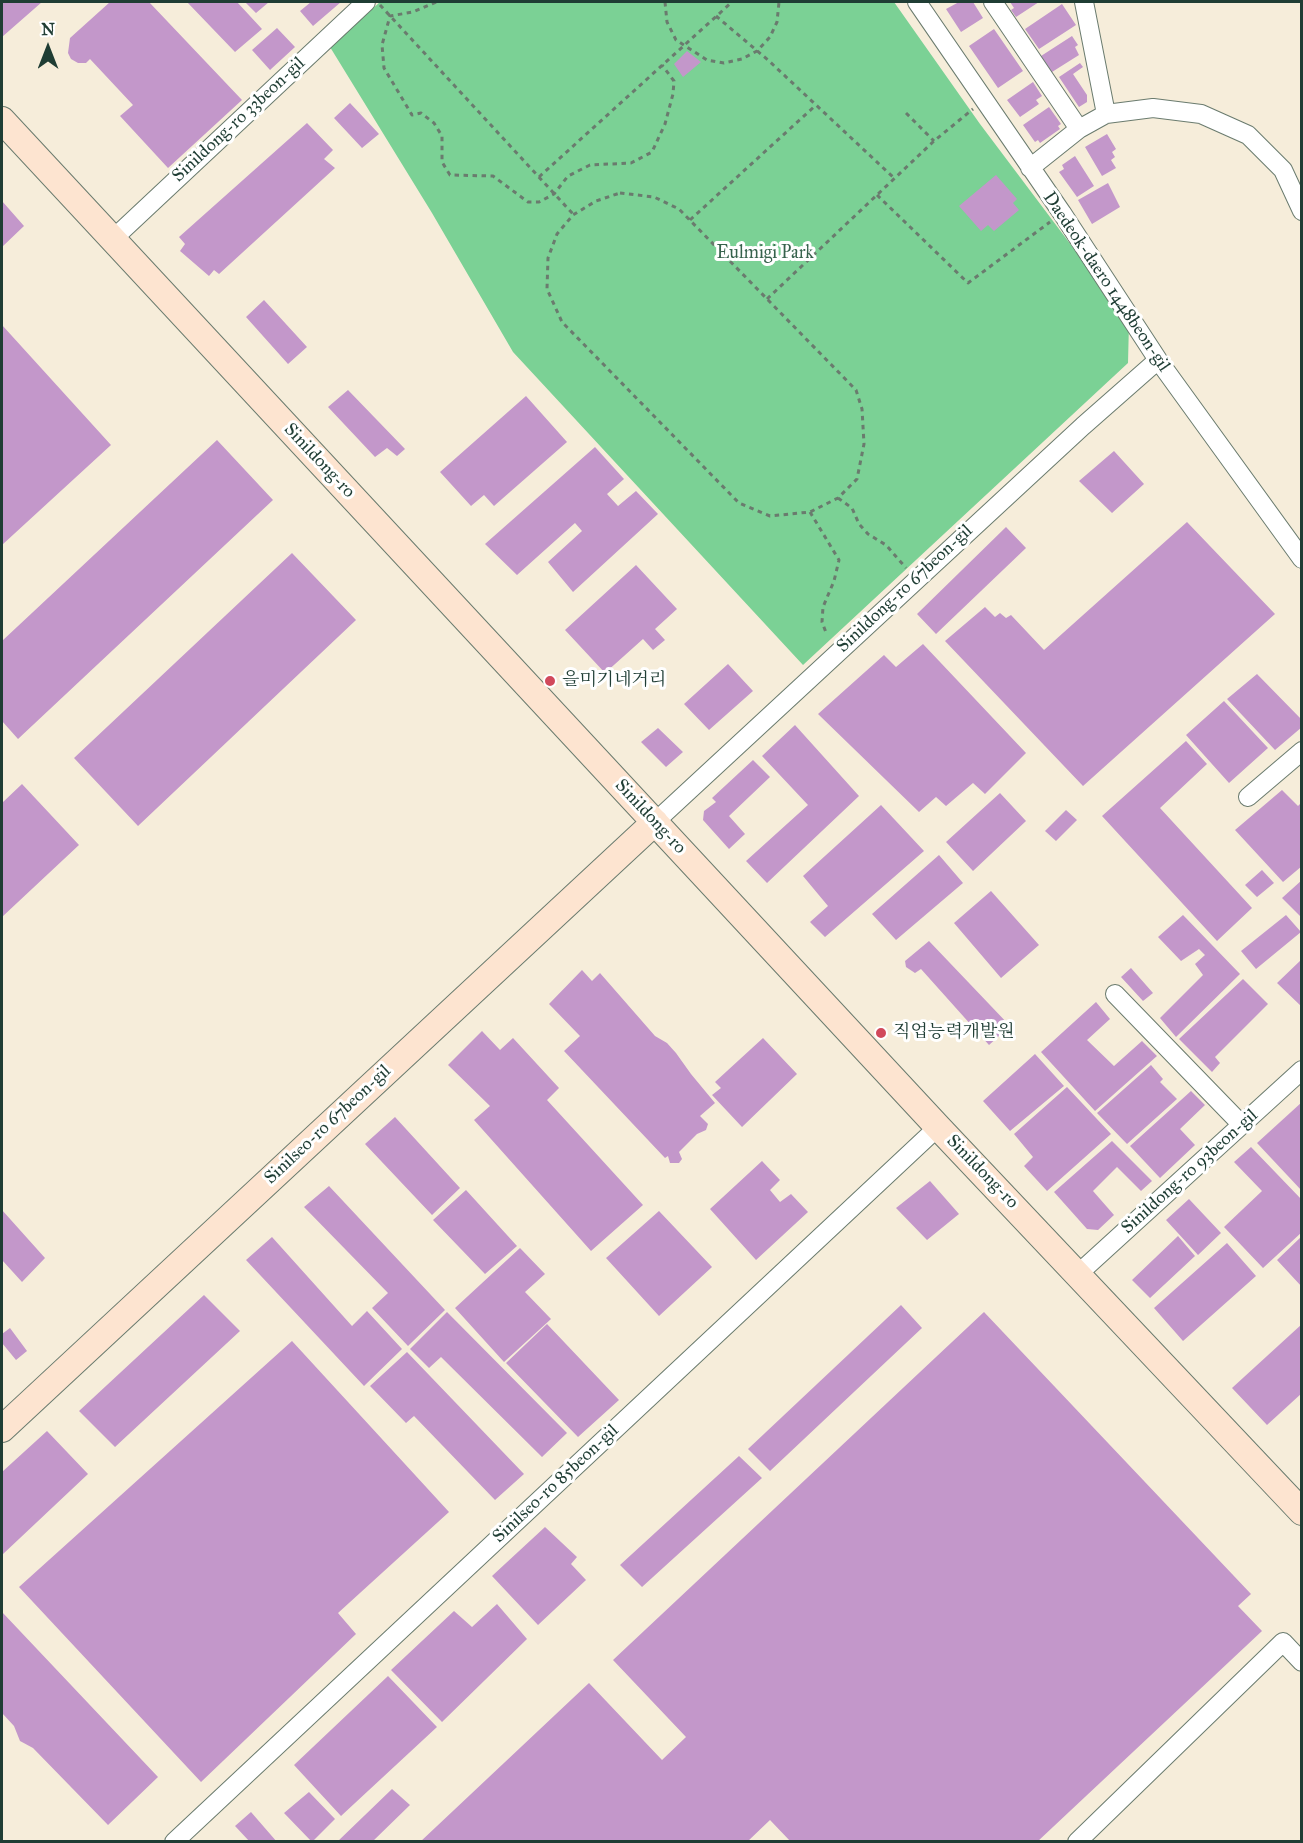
<!DOCTYPE html>
<meta charset="utf-8">
<style>
body{margin:0}
#map{position:relative;width:1303px;height:1843px;overflow:hidden;background:#f6edda;font-family:"IM FELL Great Primer",serif}
canvas{display:block}
.frame{position:absolute;inset:0;border:3px solid #1f3d34;pointer-events:none}
.north{position:absolute;left:18px;top:18px;width:60px;height:60px;-webkit-text-stroke:4px #fff;paint-order:stroke;rotate:0deg;font-size:16px;font-weight:700;line-height:24px;text-align:center;color:#1f3d34}
.north::after{content:'';display:block;margin:auto;width:21px;height:27px;background:#1f3d34;clip-path:polygon(50% 0,100% 100%,50% 72%,0 100%)}
</style>
<div id="map">
<canvas width="1303" height="1843"></canvas>
<div class="frame"></div>
<div class="north">N</div>
</div>
<script>
const c = document.querySelector('canvas').getContext('2d');
c.lineJoin = 'round';
function fill(path, color) { c.fillStyle = color; c.fill(path, 'evenodd'); }
const poly = rows => new Path2D(rows.map(r => 'M' + r).join(''));
function trace(path, color, width, dash) { c.strokeStyle = color; c.lineWidth = width; c.lineCap = dash ? 'butt' : 'round'; c.setLineDash(dash || []); c.stroke(path); }
function drawText(font, color, halo, rows, align = 'center') {
  c.font = font + ' "IM FELL Great Primer","Noto Serif KR",serif'; c.lineWidth = 6; c.setLineDash([]); c.textBaseline = 'middle'; c.strokeStyle = halo; c.fillStyle = color; for (const [text, x, y, turn = 0] of rows) {
    c.save(); c.translate(x, y); c.rotate((+turn || 0) * Math.PI / 180); c.textAlign = isNaN(turn) ? turn : align; if (halo) c.strokeText(text, 0, 0); c.fillText(text, 0, 0); c.restore();
  }
}
const green = poly([
 [380,2,894,2,980,124,1129,322,1128,363,803,665,513,352,432,213,330,47]
]);
const building = poly([
 [2,2,42,2,2,37],
 [110,2,149,2,242,100,168,168,120,116,133,105,90,59,86,63,78,63,71,59,68,53,70,38],
 [187,2,237,2,262,29,235,52],
 [245,2,269,2,256,13],
 [311,2,341,2,313,26,300,11],
 [959,2,973,2,983,18,961,32,946,9],
 [1010,2,1039,2,1016,17,1011,10,1014,8],
 [1062,4,1076,25,1039,49,1025,29],
 [277,28,295,47,270,70,252,50],
 [994,29,1023,71,998,88,969,46],
 [1072,36,1078,45,1075,47,1079,55,1052,72,1041,56],
 [687,51,701,62,683,77,674,64],
 [1080,63,1083,67,1073,74,1087,95,1087,102,1079,107,1059,77],
 [1033,82,1042,96,1036,100,1039,104,1020,117,1007,100],
 [350,103,379,134,362,148,334,118],
 [1049,107,1061,124,1058,126,1060,129,1040,143,1038,140,1035,142,1023,125],
 [307,123,333,150,324,159,335,168,219,274,214,270,209,276,180,251,185,244,179,237],
 [1107,134,1116,149,1112,152,1115,157,1111,160,1116,168,1102,176,1085,147],
 [1075,156,1094,186,1077,197,1059,172,1064,169,1062,165],
 [996,175,1017,199,1013,203,1019,210,994,231,988,225,981,231,959,206],
 [1108,183,1120,207,1092,224,1078,200],
 [2,201,24,226,2,247],
 [264,300,307,347,288,364,246,317],
 [2,325,111,445,2,545],
 [348,390,405,449,397,456,387,448,375,457,328,407],
 [526,396,567,442,494,506,484,495,471,506,440,472],
 [217,440,273,500,18,739,2,721,2,641],
 [595,447,624,479,607,494,618,506,636,491,658,514,573,592,548,562,582,531,575,523,517,575,485,544],
 [1114,451,1144,484,1112,513,1079,481],
 [1187,522,1275,614,1083,786,945,641,985,607,995,617,1000,613,1006,618,1011,615,1044,650],
 [1006,527,1026,548,936,634,917,614],
 [292,553,356,620,138,826,74,758],
 [636,565,677,609,655,629,665,640,653,650,643,639,605,673,565,630],
 [923,644,1026,753,985,794,973,783,946,806,936,797,919,812,818,714,884,655,896,667],
 [728,664,753,691,709,730,684,704],
 [1257,674,1302,720,1302,727,1275,750,1227,699],
 [1224,701,1268,748,1229,783,1186,735],
 [795,725,859,796,767,883,746,861,808,805,762,756],
 [658,728,683,752,666,767,641,742],
 [1186,741,1207,764,1160,808,1252,908,1217,941,1102,816],
 [753,760,770,777,729,816,745,834,729,849,703,820,704,811,716,802,712,798],
 [22,784,79,845,2,917,2,803],
 [1282,790,1298,806,1302,802,1302,866,1283,882,1235,830],
 [1000,793,1026,821,973,871,946,842],
 [881,805,924,851,825,937,810,922,828,906,803,876],
 [1066,810,1077,820,1056,841,1045,831],
 [939,855,963,883,896,940,872,914],
 [1262,870,1274,883,1257,897,1245,885],
 [1302,880,1302,918,1282,898],
 [991,891,1039,945,1001,978,954,923],
 [1183,915,1240,974,1176,1037,1160,1018,1203,975,1195,964,1205,955,1199,949,1181,961,1158,937],
 [1286,915,1301,932,1256,969,1241,951],
 [929,941,1010,1026,989,1045,921,969,915,973,906,967,905,961],
 [1302,959,1302,1007,1277,983],
 [1131,968,1153,993,1143,1001,1121,977],
 [582,970,592,981,600,973,655,1036,667,1043,676,1053,691,1074,715,1103,700,1116,708,1124,706,1130,697,1134,679,1152,682,1159,679,1163,670,1163,668,1156,665,1158,564,1051,580,1036,549,1004],
 [1243,979,1268,1004,1215,1057,1220,1063,1212,1072,1179,1039],
 [1096,1002,1110,1019,1087,1040,1114,1066,1142,1041,1157,1056,1095,1111,1041,1052],
 [482,1031,500,1050,513,1038,559,1088,547,1100,643,1205,591,1251,474,1120,490,1106,448,1065],
 [763,1038,797,1074,742,1127,712,1095,721,1088,715,1082],
 [1035,1054,1064,1086,1010,1131,983,1101],
 [1151,1065,1163,1079,1160,1082,1177,1099,1127,1144,1097,1113],
 [1067,1087,1111,1134,1047,1191,1024,1166,1033,1157,1014,1134],
 [1191,1091,1205,1105,1180,1129,1195,1145,1160,1178,1130,1146],
 [1302,1102,1302,1191,1257,1143],
 [395,1117,460,1188,432,1215,365,1144],
 [1112,1141,1152,1181,1141,1191,1117,1167,1093,1191,1114,1215,1098,1230,1087,1229,1054,1192],
 [1251,1147,1302,1200,1302,1232,1263,1268,1224,1227,1262,1191,1234,1162],
 [762,1161,780,1180,770,1190,780,1202,791,1194,808,1212,756,1260,710,1209],
 [930,1181,959,1214,927,1240,896,1208],
 [329,1186,445,1310,408,1346,372,1308,388,1293,304,1207],
 [466,1190,517,1246,485,1274,433,1220],
 [1189,1199,1221,1233,1198,1255,1166,1220],
 [2,1210,45,1258,22,1282,2,1260],
 [659,1211,712,1267,659,1316,606,1258],
 [1178,1236,1195,1256,1150,1298,1132,1280],
 [1302,1236,1302,1287,1277,1260],
 [272,1237,352,1326,367,1311,402,1349,364,1386,246,1260],
 [1227,1243,1256,1276,1183,1341,1154,1308],
 [520,1248,545,1274,525,1292,551,1319,504,1362,455,1308],
 [204,1295,240,1331,115,1447,79,1411],
 [901,1305,922,1328,770,1471,748,1449],
 [447,1312,567,1433,542,1457,441,1357,429,1368,410,1349],
 [984,1312,1251,1594,1238,1606,1262,1631,1037,1842,791,1842,770,1820,747,1842,420,1842,589,1683,662,1760,686,1737,613,1660],
 [547,1324,619,1400,578,1437,506,1363],
 [1302,1324,1302,1393,1267,1425,1232,1388],
 [10,1328,27,1351,16,1360,2,1343,2,1334],
 [292,1341,449,1512,338,1613,356,1634,201,1782,19,1587],
 [407,1352,524,1474,495,1500,414,1416,406,1423,370,1386],
 [47,1431,88,1474,2,1555,2,1472],
 [739,1456,762,1478,642,1587,620,1565],
 [545,1527,577,1557,571,1564,586,1580,538,1625,492,1576],
 [497,1604,527,1639,442,1722,391,1670,454,1611,472,1627],
 [2,1612,158,1777,108,1825,33,1748,20,1741,14,1726,2,1713],
 [388,1676,437,1727,341,1816,294,1765],
 [392,1789,410,1805,372,1842,337,1842],
 [309,1792,335,1819,312,1842,284,1813],
 [251,1812,277,1842,250,1842,235,1826]
]);
const path = poly([
 [436,2,413,12,390,16,382,45,384,68,412,115,421,113,434,123,442,136,442,162,450,175,493,176,528,202,539,202,554,194,568,176,590,165,631,163,652,152,665,124,673,94,674,81,662,65],
 [665,2,667,22,676,40,707,60,724,63,742,59,757,51,770,37,777,22,779,2],
 [380,5,573,214],
 [716,16,768,60,894,178],
 [906,113,934,141],
 [539,177,732,2],
 [620,193,654,197,679,209,856,390,862,409,864,444,857,479,838,498,810,512,770,516,739,503,562,322,547,289,548,258,557,234,573,215,596,201,620,193],
 [877,195,968,283,1050,222],
 [690,220,816,105],
 [767,299,934,141,973,109],
 [838,498,852,508,859,524,868,534,886,545,906,568],
 [810,512,839,560,834,581,823,607,822,622,827,635]
]);
const minor = poly([
 [917,2,1062,213,1158,360,1302,559],
 [993,2,1079,129],
 [1106,114,1153,108,1201,114,1248,135,1283,170,1302,211],
 [1030,168,1079,129,1106,114,1084,2],
 [113,239,366,2],
 [1248,797,1302,751],
 [655,822,1083,426,1158,360],
 [1115,994,1242,1125],
 [1078,1274,1302,1070],
 [174,1842,938,1127],
 [1077,1842,1283,1642,1302,1662]
]);
const secondary = poly([
 [2,120,938,1127,1302,1512],
 [2,1429,655,822]
]);
const markers = [
 [550,681,6,"#d1495b"],
 [881,1033,6,"#d1495b"]
];
const streetNames = [
 ["Sinildong-ro 33beon-gil",239,120,-43],
 ["Daedeok-daero 1448beon-gil",1106,282,56],
 ["Sinildong-ro",319,461,47],
 ["Sinildong-ro 67beon-gil",905,589,-43],
 ["Sinildong-ro",650,817,47],
 ["Sinilseo-ro 67beon-gil",328,1125,-43],
 ["Sinildong-ro",982,1172,46],
 ["Sinildong-ro 93beon-gil",1190,1172,-42],
 ["Sinilseo-ro 85beon-gil",556,1484,-43]
];
const parkNames = [
 ["Eulmigi Park",765,254]
];
const poiNames = [
 ["을미기네거리",562,681],
 ["직업능력개발원",893,1033]
];
fill(green, '#7bd195');
fill(building, '#c397ca');
trace(minor, '#6a7b6e', 20);
trace(secondary, '#6a7b6e', 28);
trace(path, '#6a7b6e', 3, [4.5, 4.5]);
trace(minor, '#fff', 18);
trace(secondary, '#fde4d0', 26);
for (const [x, y, r, color] of markers) { const dot = new Path2D(); dot.arc(x, y, r, 0, 2 * Math.PI); c.fillStyle = color; c.fill(dot); trace(dot, '#fff', 2); }
drawText('18px', '#1f3d34', '#fff', streetNames);
drawText('18px', '#36624c', '#fff', parkNames);
drawText('18px', '#1f3d34', '#fff', poiNames, 'left');
</script>
